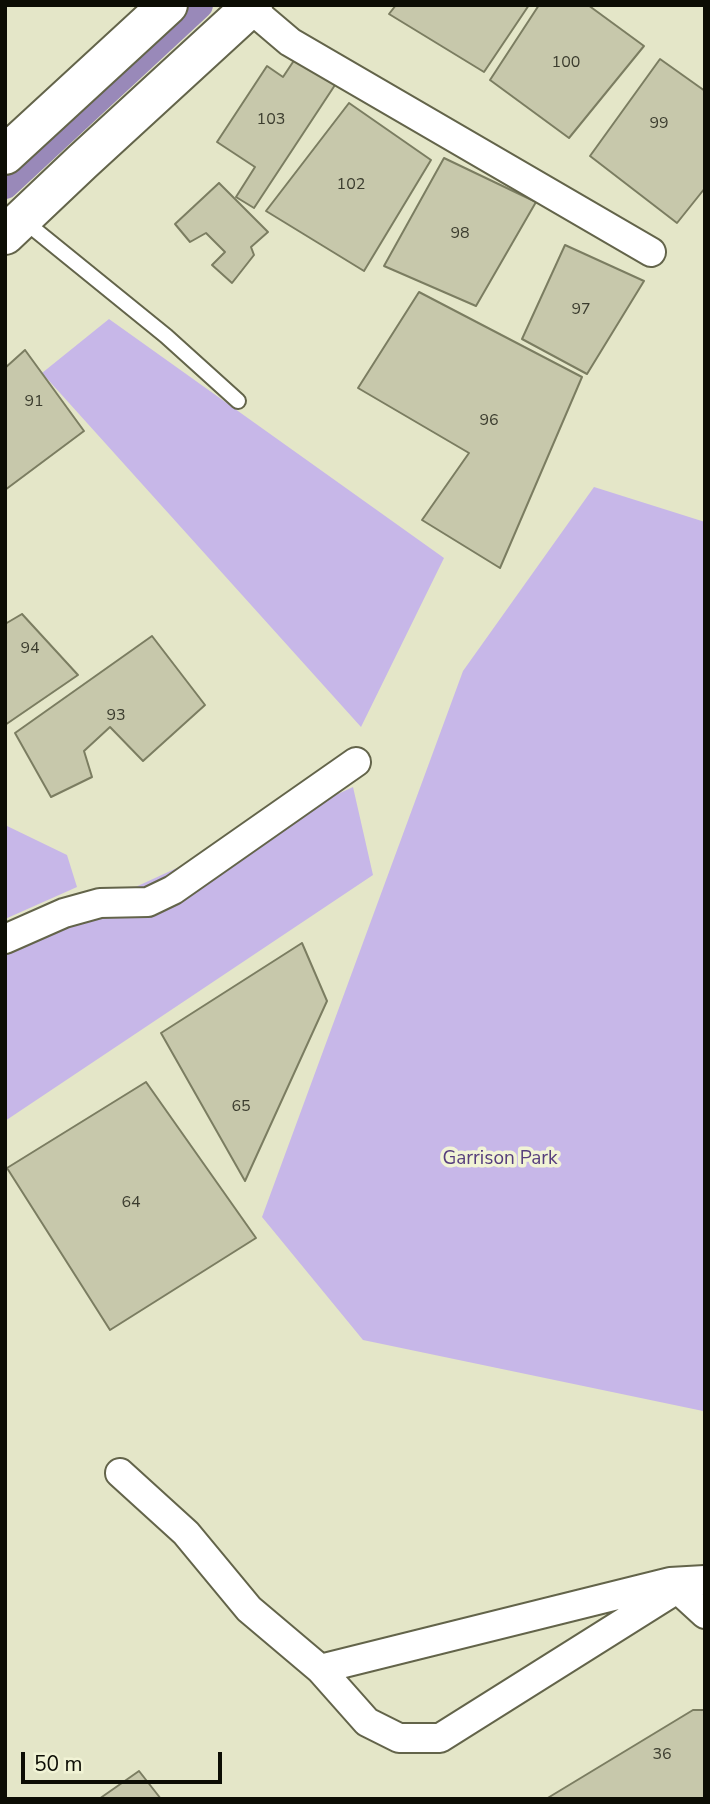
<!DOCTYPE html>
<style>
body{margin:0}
#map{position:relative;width:710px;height:1804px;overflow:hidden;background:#e4e6c8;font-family:"Nunito Sans",sans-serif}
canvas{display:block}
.frame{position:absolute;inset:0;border:7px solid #0c0d04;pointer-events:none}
.scale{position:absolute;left:21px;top:1752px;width:201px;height:32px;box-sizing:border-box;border:4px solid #0c0d04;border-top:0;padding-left:9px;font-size:21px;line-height:24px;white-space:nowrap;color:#0c0d04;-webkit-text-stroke:5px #f1f3d5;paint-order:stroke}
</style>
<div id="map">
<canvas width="710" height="1804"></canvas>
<div class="frame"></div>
<div class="scale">50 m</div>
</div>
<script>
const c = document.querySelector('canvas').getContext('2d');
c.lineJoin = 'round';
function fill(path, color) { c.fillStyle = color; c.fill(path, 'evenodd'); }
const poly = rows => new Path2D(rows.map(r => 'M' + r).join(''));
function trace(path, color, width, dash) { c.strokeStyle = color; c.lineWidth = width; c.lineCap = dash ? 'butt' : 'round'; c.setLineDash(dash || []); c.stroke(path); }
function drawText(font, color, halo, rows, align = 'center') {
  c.font = font + ' "Nunito Sans",sans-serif'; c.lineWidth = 7; c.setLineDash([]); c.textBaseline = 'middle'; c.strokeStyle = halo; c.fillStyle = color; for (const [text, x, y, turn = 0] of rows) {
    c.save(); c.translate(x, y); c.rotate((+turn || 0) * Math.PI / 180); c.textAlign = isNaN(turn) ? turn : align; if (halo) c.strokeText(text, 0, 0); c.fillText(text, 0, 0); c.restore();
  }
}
const green = poly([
 [109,319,444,558,361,727,42,373],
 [594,487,705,522,703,1411,363,1340,262,1217,463,671],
 [353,787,373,875,5,1121,5,947],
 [5,825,67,855,77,887,5,919]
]);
const canal = poly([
 [5,185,199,5]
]);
const building = poly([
 [396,5,529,5,484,72,389,14,396,5],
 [539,5,588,5,644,46,569,138,490,80,539,5],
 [295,59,335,85,254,208,236,197,255,167,217,142,267,66,283,77,295,59],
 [660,59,705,91,705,188,677,223,590,156,660,59],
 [349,103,431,160,364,271,266,211,349,103],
 [444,158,536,202,476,306,384,266,444,158],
 [219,183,268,232,251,247,254,255,232,283,212,265,225,252,206,233,190,242,175,224,219,183],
 [565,245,644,281,587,374,522,339,565,245],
 [419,292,582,377,500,568,422,520,469,453,358,388,419,292],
 [25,350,84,431,5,490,5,368,25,350],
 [22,614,78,675,5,725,5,624,22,614],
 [152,636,205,705,143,761,110,727,84,751,92,777,51,797,15,733,152,636],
 [302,943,327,1001,245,1181,161,1033,302,943],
 [146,1082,256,1238,110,1330,7,1168,146,1082],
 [693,1710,705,1710,705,1799,546,1799,693,1710],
 [139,1771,161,1799,99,1799,139,1771]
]);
const lane = poly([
 [23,220,166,336,238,401]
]);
const street = poly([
 [250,8,290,42,651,252],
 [5,939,64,913,100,903,148,902,173,890,356,762],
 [120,1473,186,1533,249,1609,320,1669,367,1722,399,1738,440,1738,677,1589],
 [670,1582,705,1614],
 [320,1669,670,1582,705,1580]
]);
const secondary = poly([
 [5,155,168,5],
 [5,235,82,162,253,5]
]);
const numberNames = [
 ["100",566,63],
 ["103",271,120],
 ["99",659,124],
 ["102",351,185],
 ["98",460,234],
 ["97",581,310],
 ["91",34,402],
 ["96",489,421],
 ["94",30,649],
 ["93",116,716],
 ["65",241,1107],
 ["64",131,1203],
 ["36",662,1755]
];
const parkNames = [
 ["Garrison Park",500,1159]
];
fill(green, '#c7b7e8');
trace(canal, '#9989b9', 28);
fill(building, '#c7c8ab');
trace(building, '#7b7d61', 2);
trace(lane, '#63644a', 18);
trace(street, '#63644a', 32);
trace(secondary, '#63644a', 42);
trace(lane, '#fff', 14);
trace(street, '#fff', 28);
trace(secondary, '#fff', 38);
drawText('16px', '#3b3c2e', null, numberNames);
drawText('19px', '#553d7c', '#f1f3d5', parkNames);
</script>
